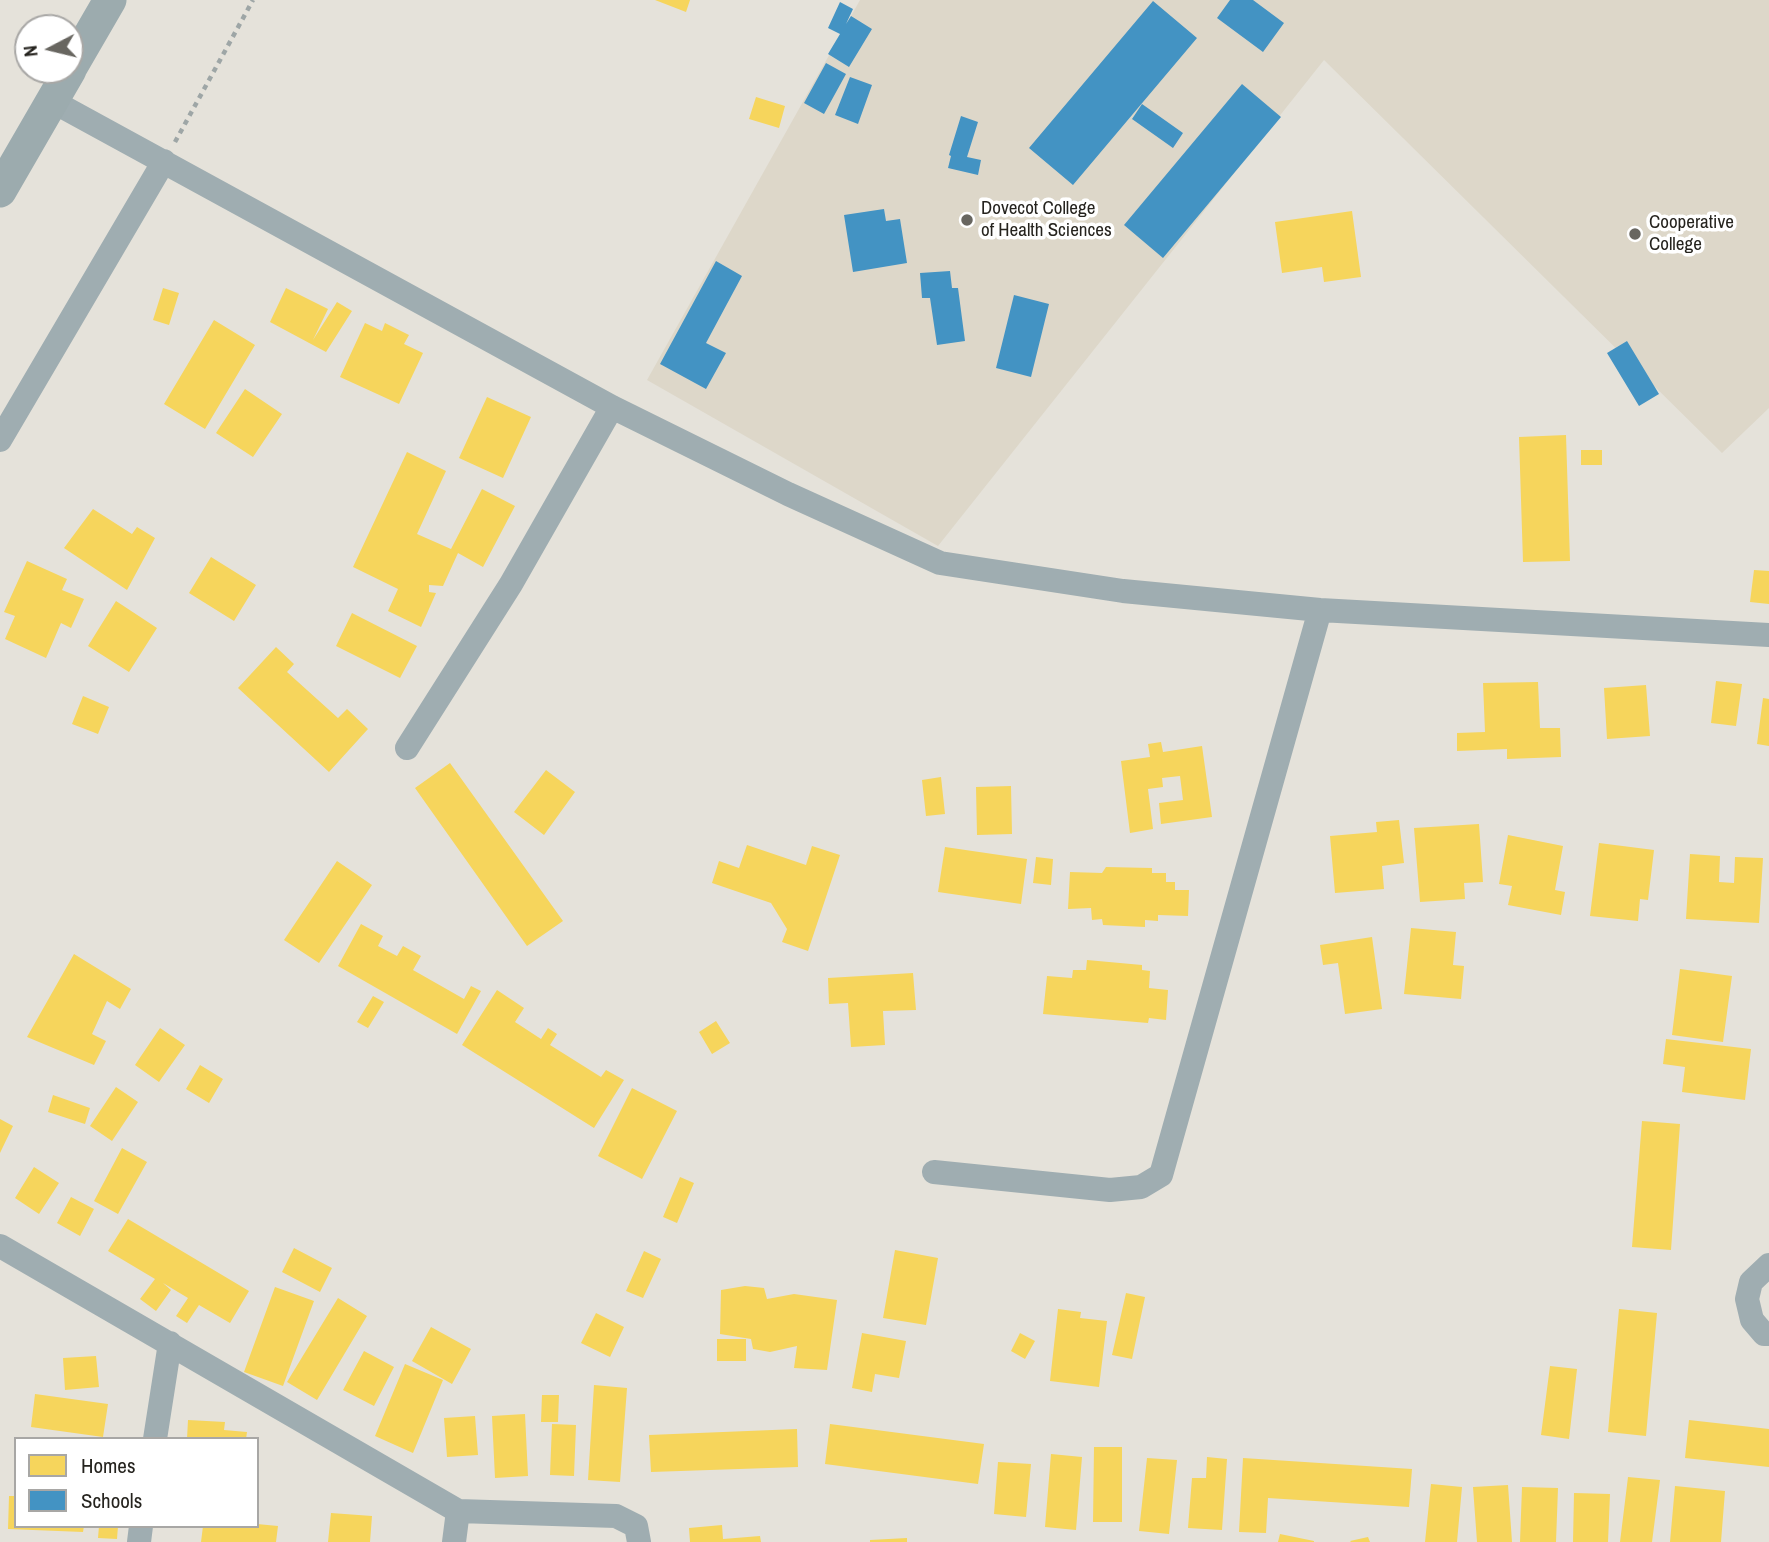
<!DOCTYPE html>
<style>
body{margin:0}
#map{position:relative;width:1769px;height:1542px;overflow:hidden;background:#e5e2da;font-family:"Archivo Narrow",sans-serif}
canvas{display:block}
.legend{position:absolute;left:14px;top:1437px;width:245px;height:91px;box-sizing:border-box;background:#fff;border:2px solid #a8a7a5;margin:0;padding:9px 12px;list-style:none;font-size:21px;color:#25231e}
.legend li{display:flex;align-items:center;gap:14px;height:35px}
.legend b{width:35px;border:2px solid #a8a7a5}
.north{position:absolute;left:14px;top:14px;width:70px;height:70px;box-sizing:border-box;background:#fff;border:2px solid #a8a7a5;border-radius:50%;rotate:263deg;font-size:19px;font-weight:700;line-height:28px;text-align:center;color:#25231e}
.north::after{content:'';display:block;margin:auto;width:24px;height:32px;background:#686660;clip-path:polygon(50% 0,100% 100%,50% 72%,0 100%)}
</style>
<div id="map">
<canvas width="1769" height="1542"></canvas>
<ul class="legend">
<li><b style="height:19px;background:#f6d55c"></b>Homes</li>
<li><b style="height:19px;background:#4393c3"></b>Schools</li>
</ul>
<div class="north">N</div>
</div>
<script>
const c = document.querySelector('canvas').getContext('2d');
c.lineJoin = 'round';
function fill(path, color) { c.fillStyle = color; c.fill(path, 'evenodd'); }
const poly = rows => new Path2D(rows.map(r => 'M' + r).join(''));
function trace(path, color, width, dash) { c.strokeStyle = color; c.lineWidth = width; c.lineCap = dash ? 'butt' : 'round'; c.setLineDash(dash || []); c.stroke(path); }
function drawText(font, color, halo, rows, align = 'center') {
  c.font = font + ' "Archivo Narrow",sans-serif'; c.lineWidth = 7; c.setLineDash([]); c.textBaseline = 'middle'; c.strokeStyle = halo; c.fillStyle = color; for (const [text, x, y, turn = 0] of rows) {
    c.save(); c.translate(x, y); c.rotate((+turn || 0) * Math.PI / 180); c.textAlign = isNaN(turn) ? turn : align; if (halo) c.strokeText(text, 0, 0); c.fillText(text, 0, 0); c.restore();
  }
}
const built = poly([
 [860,0,1769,0,1769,408,1722,453,1324,60,938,546,647,380]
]);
const homes = poly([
 [655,0,690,0,686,12],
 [756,97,785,106,779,128,749,119],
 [1352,211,1361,277,1324,282,1322,267,1282,273,1275,222],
 [163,288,179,293,169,325,153,320],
 [286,288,328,309,313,340,337,302,352,311,326,352,270,322],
 [214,320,255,345,205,429,164,404],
 [365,323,382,331,385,323,409,335,404,344,423,353,399,404,340,377],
 [245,389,282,414,253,457,216,433],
 [487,397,531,417,503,478,459,458],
 [1566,435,1570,561,1523,562,1519,437],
 [1581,450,1602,450,1602,465,1581,465],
 [407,452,446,471,417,534,451,549,482,489,515,506,483,567,458,553,443,586,429,585,429,592,436,593,421,627,388,611,398,589,353,567],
 [93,509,132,534,137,527,155,538,127,590,64,548],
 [211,557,256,585,234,621,189,593],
 [27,561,67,579,62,590,84,599,71,628,61,623,46,658,5,639,15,616,4,612],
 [1754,570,1769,571,1769,604,1750,602],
 [116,601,157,628,129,672,88,646],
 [352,613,417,646,400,678,336,646],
 [276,647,294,664,287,672,338,718,347,709,368,729,329,772,238,688],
 [1716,681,1742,684,1736,726,1711,723],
 [1538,682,1540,728,1560,728,1561,757,1507,759,1507,749,1457,751,1457,733,1485,732,1483,683],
 [1646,685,1650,736,1607,739,1604,688],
 [83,696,109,707,98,734,72,724],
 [1763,698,1769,699,1769,746,1757,744],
 [1161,742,1163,752,1202,746,1212,817,1161,824,1159,803,1183,800,1180,776,1162,778,1163,787,1148,789,1153,829,1130,833,1121,761,1150,757,1148,744],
 [450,763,563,921,527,946,415,788],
 [546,770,575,792,544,835,514,812],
 [941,777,945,814,926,816,922,780],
 [1011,786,1012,834,977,835,976,787],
 [1399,820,1404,863,1382,866,1384,889,1335,893,1330,836,1377,832,1376,822],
 [1479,824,1483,882,1464,883,1465,899,1420,902,1414,828],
 [1508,835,1563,846,1555,890,1565,892,1561,915,1508,905,1512,886,1499,884],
 [1599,843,1654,850,1648,900,1640,899,1638,921,1590,916],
 [747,845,806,865,812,846,840,855,808,951,782,942,787,929,771,903,712,883,719,861,739,868],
 [945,847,1027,859,1021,904,938,892],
 [1690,854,1720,856,1719,882,1734,883,1735,857,1763,858,1759,923,1686,919],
 [1036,857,1053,859,1051,885,1033,883],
 [337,861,372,885,319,963,284,940],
 [1106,867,1152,868,1152,873,1166,873,1166,882,1175,882,1175,890,1189,890,1188,916,1158,915,1158,921,1145,920,1145,927,1103,925,1102,919,1092,920,1091,908,1068,909,1070,872,1102,873],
 [361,924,383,936,378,946,397,956,403,946,421,956,413,970,464,999,471,986,481,991,457,1034,338,966],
 [1411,928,1456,932,1453,965,1464,966,1461,999,1404,994],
 [1372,937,1382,1009,1345,1014,1338,963,1323,965,1320,945],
 [74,954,131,989,120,1009,107,1001,92,1034,106,1041,94,1065,27,1037],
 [1087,960,1142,965,1142,970,1150,971,1149,988,1168,990,1166,1020,1149,1018,1148,1023,1043,1014,1047,976,1072,978,1073,970,1086,970],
 [1680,969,1732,976,1723,1042,1672,1035],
 [913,973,916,1010,883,1011,885,1045,851,1047,848,1003,829,1004,828,978],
 [497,990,524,1008,515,1022,541,1039,548,1028,557,1034,550,1045,601,1077,606,1070,624,1080,594,1128,462,1045],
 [373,996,384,1002,368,1028,357,1022],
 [716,1021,730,1043,712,1054,699,1032],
 [160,1028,185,1045,159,1082,135,1065],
 [1666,1039,1751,1049,1745,1100,1682,1092,1685,1067,1663,1064],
 [200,1065,223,1079,209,1103,186,1089],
 [116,1087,138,1102,112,1141,90,1126],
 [632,1088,677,1111,642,1179,598,1156],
 [53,1095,90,1108,85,1124,48,1112],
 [0,1119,13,1126,0,1153],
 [1642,1121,1680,1124,1671,1250,1632,1247],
 [122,1148,147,1162,118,1214,94,1201],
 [34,1167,59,1183,39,1214,15,1198],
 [680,1177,694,1183,677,1223,663,1217],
 [71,1197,94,1209,80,1236,57,1223],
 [128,1219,249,1291,230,1323,199,1305,187,1323,176,1316,188,1298,163,1283,171,1290,156,1311,140,1299,155,1279,108,1251],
 [294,1248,332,1268,320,1292,282,1272],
 [895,1250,938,1258,926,1325,883,1318],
 [644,1251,661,1259,643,1298,626,1291],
 [745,1286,764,1288,767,1299,794,1294,837,1300,827,1370,794,1368,797,1346,770,1352,753,1349,751,1339,720,1334,721,1290],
 [275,1287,314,1301,283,1386,244,1372],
 [1126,1293,1145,1297,1132,1359,1112,1355],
 [338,1298,367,1316,317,1400,287,1382],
 [1058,1309,1081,1312,1080,1318,1107,1321,1099,1387,1050,1381],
 [1619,1309,1657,1313,1646,1436,1608,1432],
 [596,1313,624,1327,610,1357,581,1343],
 [431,1327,471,1349,452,1384,412,1361],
 [862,1333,906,1341,899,1378,875,1374,872,1392,852,1388],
 [1020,1333,1035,1341,1025,1359,1011,1351],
 [717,1339,746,1339,746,1361,717,1361],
 [364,1351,394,1367,374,1406,343,1390],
 [96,1356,99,1387,65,1390,63,1358],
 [405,1364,443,1380,413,1453,375,1436],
 [1550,1366,1577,1369,1569,1439,1541,1435],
 [594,1385,627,1388,620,1482,588,1480],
 [35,1394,108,1404,103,1437,31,1427],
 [542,1395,559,1395,558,1422,541,1422],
 [525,1414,528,1476,495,1478,492,1416],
 [475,1416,478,1455,447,1457,444,1418],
 [188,1420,225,1422,224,1430,247,1432,246,1439,187,1439],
 [1689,1420,1769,1429,1769,1467,1685,1458],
 [552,1424,576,1425,574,1476,550,1475],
 [830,1424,984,1444,978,1484,825,1464],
 [797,1429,798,1467,651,1472,649,1435],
 [1094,1447,1122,1447,1122,1522,1093,1522],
 [1051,1454,1082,1457,1076,1530,1045,1527],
 [1207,1457,1227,1459,1222,1530,1188,1528,1192,1478,1206,1478],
 [1147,1458,1177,1460,1169,1534,1139,1531],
 [1243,1458,1412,1469,1409,1507,1268,1498,1266,1533,1239,1532],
 [998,1462,1031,1464,1026,1517,994,1514],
 [1628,1477,1660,1480,1652,1542,1620,1542],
 [1431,1484,1462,1487,1457,1542,1425,1542],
 [1508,1485,1512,1542,1477,1542,1473,1487],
 [1675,1486,1725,1491,1721,1542,1670,1542],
 [1522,1487,1558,1488,1556,1542,1520,1542],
 [1574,1493,1610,1494,1608,1542,1573,1542],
 [9,1496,16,1496,16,1526,84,1526,83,1532,8,1529],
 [331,1513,372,1516,370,1542,328,1542],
 [257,1524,278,1526,276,1542,201,1542,203,1526,257,1526],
 [722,1525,723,1539,760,1536,761,1542,690,1542,689,1528],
 [99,1526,118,1526,117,1539,98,1538],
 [1280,1534,1314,1541,1314,1542,1278,1542],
 [1368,1537,1370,1542,1351,1542,1350,1541],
 [907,1538,907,1542,870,1542,870,1540]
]);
const schools = poly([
 [1230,0,1253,0,1284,23,1263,52,1217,18],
 [1153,1,1197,38,1073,185,1029,148],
 [840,2,853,9,846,24,851,16,872,29,849,67,828,54,840,34,828,28],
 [826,63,846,74,824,114,804,103],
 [850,77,872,85,858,124,835,115],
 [1242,84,1281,117,1163,258,1124,225],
 [1142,104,1183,133,1173,148,1132,119],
 [961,116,978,122,967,157,981,160,978,175,948,168,951,156,949,155],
 [884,209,886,221,900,219,907,263,853,272,844,215],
 [716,261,742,276,706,343,726,353,706,389,660,364],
 [950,271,952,288,958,288,965,341,937,345,930,298,922,298,920,273],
 [1014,295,1049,304,1031,377,996,368],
 [1627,341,1659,394,1639,406,1607,353]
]);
const path = poly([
 [175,142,253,0]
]);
const minor = poly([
 [52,101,612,407,788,494,940,563,1123,591,1320,610,1769,635],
 [0,440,164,161],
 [407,748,511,584,612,407],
 [934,1172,1110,1190,1141,1187,1161,1175,1320,610],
 [0,1246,458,1511,454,1542],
 [1769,1265,1751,1282,1747,1299,1752,1320,1764,1334,1769,1334],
 [155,1439,170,1343],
 [458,1511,616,1516,636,1526,639,1542],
 [139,1542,141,1526]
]);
const secondary = poly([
 [70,69,110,0],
 [0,191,70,70]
]);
const markers = [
 [967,220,7,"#686660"],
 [1635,234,7,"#686660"]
];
const poiNames = [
 ["Dovecot College",981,209],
 ["of Health Sciences",981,231],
 ["Cooperative",1649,223],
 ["College",1649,245]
];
fill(built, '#ddd7c9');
fill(homes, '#f6d55c');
fill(schools, '#4393c3');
trace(path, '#9ea6a6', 4.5, [5, 5]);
trace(minor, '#9fadb1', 24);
trace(secondary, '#9cabae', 33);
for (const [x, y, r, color] of markers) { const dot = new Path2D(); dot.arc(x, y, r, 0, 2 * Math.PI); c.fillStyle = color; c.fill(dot); trace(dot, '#fff', 2.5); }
drawText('19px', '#25231e', '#fff', poiNames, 'left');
</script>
